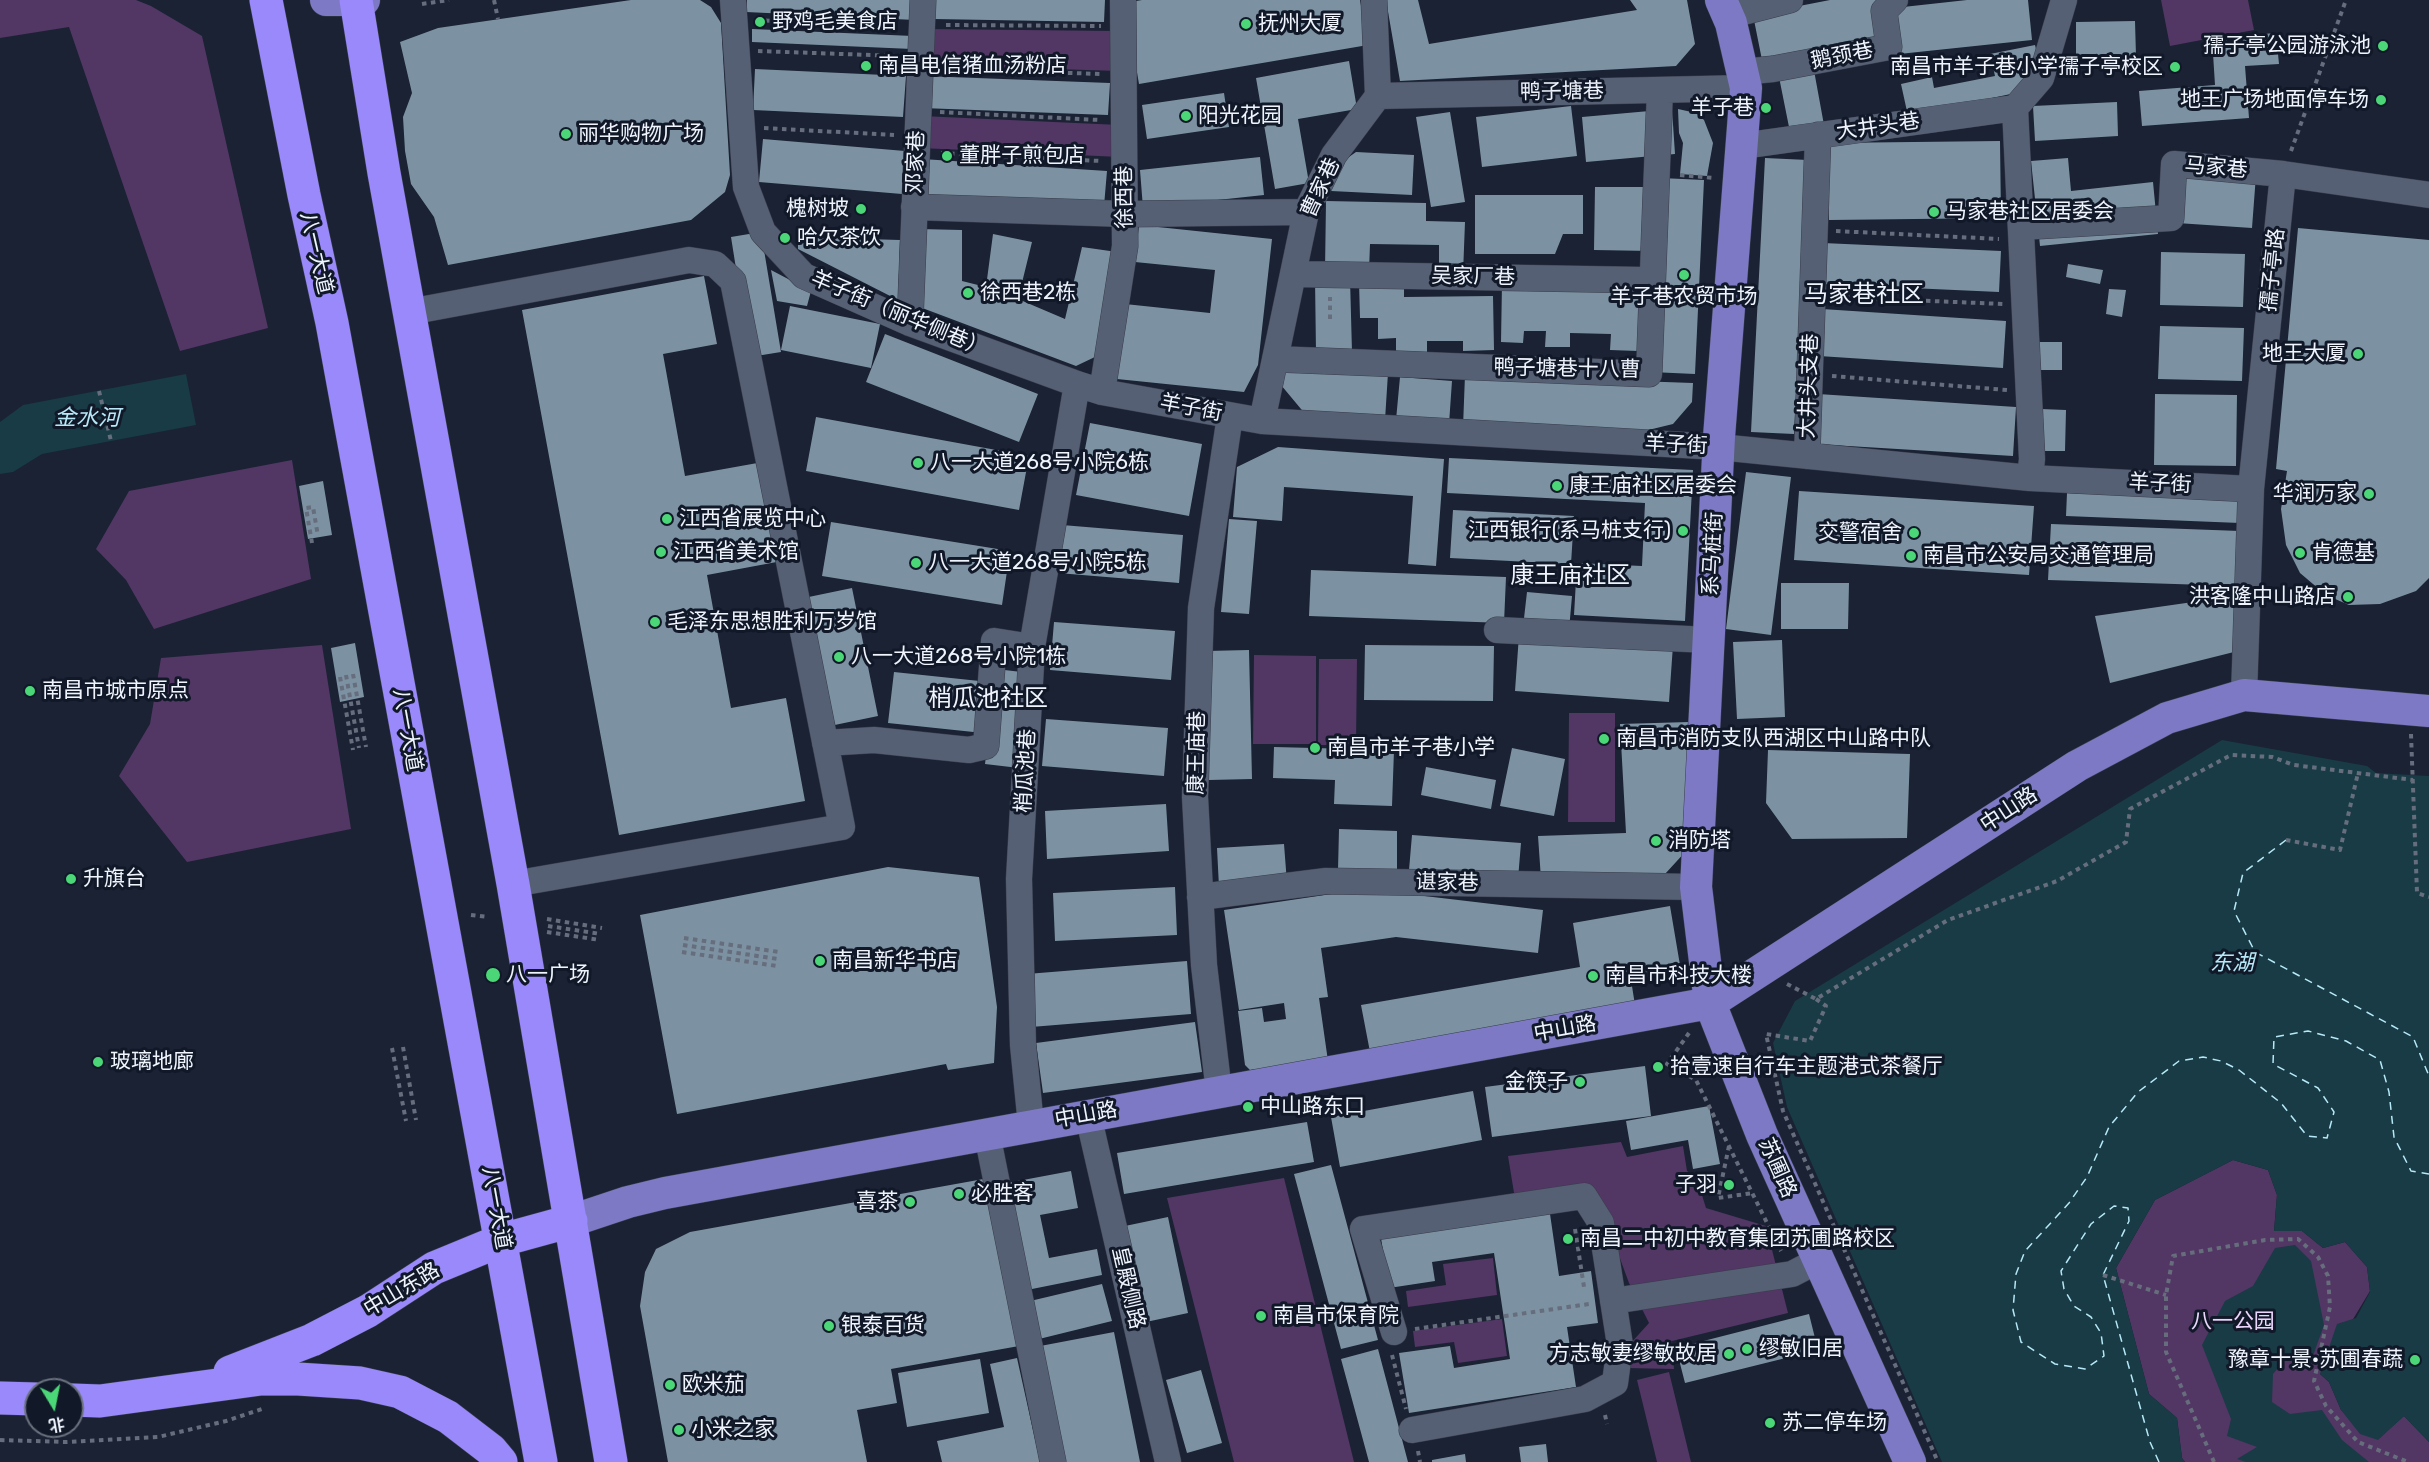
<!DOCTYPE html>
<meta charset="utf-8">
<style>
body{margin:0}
#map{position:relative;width:2429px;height:1462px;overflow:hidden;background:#1a2234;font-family:Rubik,"Noto Sans SC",sans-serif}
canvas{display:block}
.north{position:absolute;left:24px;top:1378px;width:60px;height:60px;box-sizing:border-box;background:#111929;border:2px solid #6a717e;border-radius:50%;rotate:170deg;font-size:16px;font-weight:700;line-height:24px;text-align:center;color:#eff4fd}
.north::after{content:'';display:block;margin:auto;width:21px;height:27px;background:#4bd677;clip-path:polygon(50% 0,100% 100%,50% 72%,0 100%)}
</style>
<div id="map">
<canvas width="2429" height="1462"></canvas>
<div class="north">北</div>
</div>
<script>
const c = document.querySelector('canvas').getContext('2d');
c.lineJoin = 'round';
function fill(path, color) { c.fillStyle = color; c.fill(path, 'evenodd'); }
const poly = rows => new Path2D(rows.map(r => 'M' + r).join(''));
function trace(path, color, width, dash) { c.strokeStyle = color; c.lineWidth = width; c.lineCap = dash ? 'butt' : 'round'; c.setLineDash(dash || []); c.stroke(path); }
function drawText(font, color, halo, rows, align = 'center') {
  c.font = font + ' Rubik,"Noto Sans SC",sans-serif'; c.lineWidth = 6; c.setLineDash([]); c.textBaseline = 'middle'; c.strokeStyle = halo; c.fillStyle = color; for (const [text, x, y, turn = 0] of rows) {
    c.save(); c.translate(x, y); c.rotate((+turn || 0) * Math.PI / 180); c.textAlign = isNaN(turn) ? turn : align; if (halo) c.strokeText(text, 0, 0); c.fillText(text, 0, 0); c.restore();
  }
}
const green = poly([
 [0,0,136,0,151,6,202,36,268,328,180,351,69,27,0,38],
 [2161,0,2248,0,2254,30,2170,46],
 [926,29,1119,31,1119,71,924,65],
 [922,116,1120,125,1120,157,920,148],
 [292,460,311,579,154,629,126,580,96,549,129,491],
 [322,645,351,829,187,862,119,776,150,724,161,658],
 [1254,655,1316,656,1316,744,1253,744],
 [1319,659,1357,659,1356,745,1318,745],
 [1569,713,1615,713,1615,822,1568,822],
 [1621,1142,1627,1157,1683,1146,1687,1171,1696,1176,1706,1208,1766,1226,1788,1313,1672,1341,1674,1369,1627,1368,1630,1344,1649,1323,1629,1283,1608,1226,1586,1190,1515,1199,1508,1156],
 [2233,1160,2268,1170,2277,1195,2274,1231,2302,1231,2323,1248,2345,1242,2367,1267,2370,1291,2320,1374,2329,1382,2341,1410,2378,1439,2404,1416,2429,1442,2429,1462,2185,1462,2182,1458,2177,1418,2149,1394,2116,1268,2155,1200],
 [1284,1178,1354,1462,1234,1462,1167,1198],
 [1493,1258,1497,1295,1408,1307,1406,1291,1446,1285,1443,1264],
 [1502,1319,1507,1356,1458,1363,1454,1342,1415,1347,1413,1331],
 [1669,1372,1691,1462,1657,1462,1637,1380]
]);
const water = poly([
 [186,374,196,425,42,454,13,472,0,474,0,422,23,405],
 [2222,740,2367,766,2376,773,2429,776,2429,1442,2404,1416,2378,1440,2360,1434,2341,1410,2329,1382,2320,1374,2337,1324,2356,1318,2370,1292,2367,1267,2345,1242,2323,1248,2302,1231,2274,1231,2277,1195,2268,1170,2233,1160,2155,1200,2116,1268,2149,1394,2177,1418,2182,1458,2185,1462,1942,1462,1787,1107,1773,1043,1795,1001],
 [2295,1245,2311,1261,2324,1325,2309,1367,2291,1353,2273,1374,2272,1402,2290,1414,2322,1410,2342,1440,2369,1462,2246,1462,2237,1459,2257,1447,2227,1436,2231,1419,2202,1345,2225,1301,2253,1286,2275,1248]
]);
const ferry = poly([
 [2286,840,2243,873,2234,911,2255,952,2413,1037,2429,1076],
 [2159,1462,2150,1442,2103,1275,2129,1221,2128,1208,2114,1206,2091,1224,2061,1271,2064,1289,2074,1306,2091,1317,2101,1333,2104,1356,2085,1369,2055,1364,2021,1342,2013,1310,2016,1274,2025,1251,2069,1203,2087,1177,2109,1127,2138,1092,2179,1061,2203,1057,2221,1061,2239,1070,2281,1103,2307,1136,2327,1138,2334,1112,2318,1088,2273,1064,2274,1037,2308,1031,2346,1041,2380,1060,2389,1092,2394,1137,2411,1171,2429,1174]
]);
const building = poly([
 [631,0,700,0,711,7,721,23,730,175,725,192,691,220,448,265,434,217,411,184,405,151,403,117,412,93,400,42,438,28],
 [747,0,916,0,915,20,746,12],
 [934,0,1105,0,1104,22,934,19],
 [1142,0,1360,0,1368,45,1139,84,1125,3],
 [1386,0,1418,0,1429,44,1637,10,1630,0,1687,0,1695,44,1676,66,1400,81],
 [1830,0,1876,0,1884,41,1763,65,1753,15],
 [1967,0,2028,0,2032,40,1899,54,1894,8],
 [2135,21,2136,56,2076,56,2076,22],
 [752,29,913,36,912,49,752,42],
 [2276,33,2279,64,2245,66,2249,118,2142,126,2139,91,2215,85,2212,38],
 [2035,45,2041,69,2020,92,1908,116,1901,84,1932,77,1934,88,1995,76,1990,54],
 [1349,61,1357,109,1298,119,1309,183,1275,189,1256,78],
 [1813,65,1824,125,1790,132,1778,72],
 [755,69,906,76,903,117,753,110],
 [923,76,1110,83,1108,115,922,108],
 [1224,93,1229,127,1147,139,1142,105],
 [2117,102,2118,136,2035,141,2033,106],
 [1571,106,1577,156,1482,167,1476,117],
 [1672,109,1675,154,1586,162,1582,117],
 [1678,109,1696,113,1704,120,1713,143,1707,176,1680,174,1683,143,1679,133],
 [1450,112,1465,202,1431,207,1416,117],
 [763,139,905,151,902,194,759,182],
 [2000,141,2001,218,1829,220,1828,143],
 [1356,152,1414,155,1412,195,1331,191,1332,169],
 [1260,157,1264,195,1143,208,1140,170],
 [1765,158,1808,160,1794,434,1751,432],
 [2068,158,2071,191,2153,182,2158,234,2040,246,2031,161],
 [922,159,1107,171,1104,206,920,194],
 [2181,170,2256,175,2252,228,2177,223],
 [1661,178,1704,180,1695,374,1651,372],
 [1595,187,1652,187,1651,251,1594,250],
 [1475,195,1583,195,1583,234,1563,234,1555,254,1475,254],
 [1326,201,1426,203,1426,221,1465,222,1463,274,1439,274,1439,245,1370,244,1369,271,1325,270],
 [1139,225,1272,239,1258,365,1244,392,1117,379,1125,304,1210,313,1215,270,1135,262],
 [2298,228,2429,240,2429,578,2416,591,2380,604,2349,605,2326,595,2300,573,2286,545,2281,509,2287,471,2276,469],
 [919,229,962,230,962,281,986,287,993,234,1032,242,1018,299,1065,319,1082,247,1117,252,1097,356,1076,366,917,306],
 [761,232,781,352,750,357,731,237],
 [798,237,900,240,898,300,798,249],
 [1823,243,2001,251,1999,292,1822,284],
 [2161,252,2245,254,2243,307,2160,305],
 [2068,264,2103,270,2100,284,2066,277],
 [771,270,811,291,807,306,777,301],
 [704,276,717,344,663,354,685,476,763,462,782,561,707,575,731,708,786,698,805,801,619,835,522,310],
 [1350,278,1352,352,1316,353,1315,279],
 [1404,281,1404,297,1493,296,1494,350,1463,351,1463,341,1427,341,1427,356,1396,357,1396,338,1378,339,1378,318,1360,318,1359,282],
 [1502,283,1640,287,1638,351,1610,350,1611,334,1570,333,1570,347,1545,347,1546,331,1524,331,1523,343,1501,342],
 [2109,289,2126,290,2122,317,2106,314],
 [790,306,880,324,871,368,781,350],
 [1822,309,2006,321,2003,368,1819,356],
 [2160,326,2244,328,2242,381,2158,379],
 [885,334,1038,394,1019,442,866,382],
 [2035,342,2062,342,2062,370,2035,370],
 [1287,366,1388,373,1385,420,1306,415,1281,385],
 [1465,375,1693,383,1692,402,1673,424,1636,433,1463,427],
 [1400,377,1452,381,1449,424,1396,420],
 [1818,394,2016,407,2013,456,1815,444],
 [2155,394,2237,395,2236,466,2154,465],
 [2041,409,2066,410,2065,451,2040,451],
 [816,417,1029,456,1019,510,806,471],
 [1090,423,1202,444,1189,516,1076,495],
 [1278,447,1444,459,1436,566,1408,564,1413,496,1284,487,1282,521,1233,517,1237,467],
 [1449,458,1693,470,1685,621,1574,615,1577,563,1642,566,1645,503,1447,493],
 [1746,472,1791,477,1771,635,1726,629],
 [323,481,332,535,308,539,299,486],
 [1799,491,2034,506,2029,575,1794,560],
 [2067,493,2241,499,2240,523,2066,516],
 [1453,510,1574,516,1571,564,1450,558],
 [1229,519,1257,521,1249,614,1221,612],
 [831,522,1010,551,1002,605,822,576],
 [2051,524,2240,531,2238,586,2048,580],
 [1062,525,1183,535,1179,583,1058,573],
 [1311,570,1506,577,1504,623,1309,616],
 [1781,583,1849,583,1848,629,1781,629],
 [852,588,878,716,825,727,799,599],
 [1527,592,1572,596,1569,630,1523,627],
 [2235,596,2238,651,2110,683,2095,616],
 [1054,622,1175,631,1171,680,1050,670],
 [1519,635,1673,645,1669,702,1515,691],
 [1782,640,1785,717,1737,719,1733,642],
 [355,643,364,697,340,702,331,648],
 [1365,645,1494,646,1493,701,1364,700],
 [1249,650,1252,779,1209,780,1206,651],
 [996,669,1030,673,1019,768,985,764],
 [894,672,989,682,983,733,888,723],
 [1046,719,1168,728,1164,776,1042,766],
 [1689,722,1687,850,1665,874,1541,879,1538,836,1626,833,1620,724],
 [1274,747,1394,750,1392,806,1334,804,1335,780,1273,778],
 [1512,748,1565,759,1554,816,1500,806],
 [1768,750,1910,754,1907,838,1792,839,1766,803],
 [1426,767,1496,780,1491,809,1421,795],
 [1166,804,1169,851,1047,859,1045,811],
 [1339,829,1397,831,1397,871,1338,870],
 [1412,835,1521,843,1518,879,1409,870],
 [1284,844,1287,883,1219,887,1217,848],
 [888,867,979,877,997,1007,994,1063,948,1070,946,1064,677,1114,640,915],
 [1175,887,1177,935,1055,941,1053,893],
 [1365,889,1543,910,1538,953,1396,937,1321,948,1328,997,1319,998,1328,1061,1250,1070,1245,1065,1238,1011,1262,1008,1264,1022,1286,1019,1284,1003,1239,1010,1224,910],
 [1670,906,1681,971,1631,980,1635,1005,1370,1052,1361,1005,1580,967,1573,923],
 [1187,961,1191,1014,1031,1027,1027,974],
 [1195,1022,1202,1072,1043,1093,1036,1043],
 [1645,1066,1651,1116,1492,1137,1485,1087],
 [1473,1091,1482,1140,1340,1167,1331,1117],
 [1709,1106,1720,1164,1693,1169,1688,1140,1631,1150,1626,1121],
 [1307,1122,1314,1162,1124,1194,1117,1153],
 [1331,1165,1378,1340,1341,1349,1294,1174],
 [1071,1171,1078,1208,1040,1215,1049,1258,1097,1249,1102,1275,1027,1290,1007,1183],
 [989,1178,1019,1346,891,1369,897,1403,857,1410,867,1462,668,1462,640,1306,645,1272,656,1249,690,1232],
 [1549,1207,1559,1276,1591,1271,1598,1323,1567,1327,1576,1387,1409,1413,1399,1353,1450,1346,1454,1368,1510,1359,1494,1253,1432,1262,1435,1281,1389,1288,1380,1232],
 [1168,1217,1188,1313,1146,1322,1125,1226],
 [1102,1284,1112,1321,1035,1340,1026,1302],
 [1809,1314,1818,1350,1685,1383,1676,1348],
 [1114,1332,1140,1462,1057,1462,1035,1347],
 [1378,1349,1408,1462,1369,1462,1341,1359],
 [1017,1358,1040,1462,942,1462,937,1441,1004,1427,990,1364],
 [980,1359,989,1413,907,1427,898,1373],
 [1201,1370,1222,1443,1187,1453,1166,1380],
 [1546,1444,1548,1462,1521,1462,1519,1447],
 [1465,1454,1466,1462,1432,1462,1432,1460]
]);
const path = poly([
 [494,0,498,19],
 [422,4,449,0],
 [756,20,898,29],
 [946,25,1101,26],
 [758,51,898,56],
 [942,69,1102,74],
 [940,112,1100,120],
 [764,128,894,135],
 [2291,151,2346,0],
 [941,153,1101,161],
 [1680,175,1714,178],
 [1836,231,1999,239],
 [1836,297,2003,304],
 [1330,319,1330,297],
 [1832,376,2007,390],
 [99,391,111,441],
 [312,543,306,508,313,507,318,536],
 [353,674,366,747],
 [346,675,359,748],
 [340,677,353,750],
 [2411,734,2417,893,2429,897],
 [2286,840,2340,850,2358,773],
 [471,915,488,917],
 [547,919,602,928],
 [548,926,601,934],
 [547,932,600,940],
 [684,938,779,952],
 [683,945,778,959],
 [682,952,777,966],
 [1787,984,1816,999,1948,920,2057,881,2126,842,2130,809,2231,755,2272,757,2294,765,2413,780],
 [1689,1033,1667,1064,1696,1080,1781,1251],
 [403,1047,416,1120],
 [392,1048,406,1121],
 [1729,1146,1718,1198,1753,1193],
 [1575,1229,1584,1287],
 [2103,1275,2166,1295],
 [1415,1329,1589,1304],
 [1392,1355,1406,1409],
 [1605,1415,1607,1424],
 [0,1440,67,1442,158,1437,226,1421,265,1408],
 [1418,1451,1420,1462],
 [2214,1462,2166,1352,2166,1295,2173,1256,2265,1240,2298,1239,2318,1257,2328,1276,2330,1307,2314,1381,2326,1406,2358,1442,2408,1462]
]);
const minor = poly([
 [733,0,746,187,763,232,804,276,910,323,1077,384,1102,392,1262,421,1719,447,2030,478,2251,489],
 [1728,16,1790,0],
 [1742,72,1773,69,1889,47,1884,11,1895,0],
 [1378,96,1746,88],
 [2015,108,2032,459,2030,478],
 [2015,108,2041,78,2064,0],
 [1742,146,2015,108],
 [914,207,1125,214,1306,212],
 [2021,227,2171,218,2174,164,2283,174,2429,195],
 [1293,274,1644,280,1652,275],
 [409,312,689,260,715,264,733,281,842,827,513,884],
 [910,323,923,0],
 [1275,359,1649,374,1660,90],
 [1102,392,1125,246,1123,0],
 [1262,421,1306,212,1334,155,1378,96,1374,0],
 [1807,456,1818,135],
 [1497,630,1709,640],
 [2244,695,2251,489,2283,174],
 [825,743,874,740,969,750,986,746,994,641,1032,647],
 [1200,897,1326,881,1696,887],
 [1219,1092,1204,965,1195,797,1201,608,1230,416],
 [1088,1115,1168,1462],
 [1031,1125,1023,1045,1019,879,1032,647,1077,384],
 [987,1134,1053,1462],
 [1613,1301,1792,1274,1819,1260],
 [1394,1332,1363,1229,1584,1196,1601,1223,1620,1345,1615,1383,1585,1399,1412,1430]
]);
const major = poly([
 [326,0,364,0],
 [1721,0,1731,23,1746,88,1719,437,1696,887,1710,1003,1762,1135,1910,1462],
 [571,1221,628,1202,665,1193,1710,1003,2077,766,2167,718,2244,695,2429,711]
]);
const highway = poly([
 [266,0,304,195,332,323,541,1462],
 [356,0,384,173,513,884,611,1462],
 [230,1372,312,1340,368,1311,434,1268,502,1240,571,1221],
 [0,1398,36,1399],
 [72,1400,100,1401,261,1379,298,1379,360,1383,400,1392,448,1417,491,1450,501,1462]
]);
const pathBridge = poly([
 [1816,999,1826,1006,1810,1041,1766,1034,1783,1111,1938,1462]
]);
const markers = [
 [760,22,6,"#4bd677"],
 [1246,24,6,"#4bd677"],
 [2383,46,6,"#4bd677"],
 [866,66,6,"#4bd677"],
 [2175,67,6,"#4bd677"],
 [2381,100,6,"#4bd677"],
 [1766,108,6,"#4bd677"],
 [1186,116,6,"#4bd677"],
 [566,134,6,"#4bd677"],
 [947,156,6,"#4bd677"],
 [861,209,6,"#4bd677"],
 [1934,212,6,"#4bd677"],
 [785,238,6,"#4bd677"],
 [1684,275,6,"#4bd677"],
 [968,293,6,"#4bd677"],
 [2358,354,6,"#4bd677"],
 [918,463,6,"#4bd677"],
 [1557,486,6,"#4bd677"],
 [2369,494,6,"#4bd677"],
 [667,519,6,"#4bd677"],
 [1683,531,6,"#4bd677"],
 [1914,533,6,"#4bd677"],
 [661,552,6,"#4bd677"],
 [2300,553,6,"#4bd677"],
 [1911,556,6,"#4bd677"],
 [916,563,6,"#4bd677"],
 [2348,597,6,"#4bd677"],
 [655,622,6,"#4bd677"],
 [839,657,6,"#4bd677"],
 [30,691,6,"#4bd677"],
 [1604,739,6,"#4bd677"],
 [1315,748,6,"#4bd677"],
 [1656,841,6,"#4bd677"],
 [71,879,6,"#4bd677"],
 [820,961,6,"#4bd677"],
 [493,975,8,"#4bd677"],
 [1593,976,6,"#4bd677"],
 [98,1062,6,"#4bd677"],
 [1658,1067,6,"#4bd677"],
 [1580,1082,6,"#4bd677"],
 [1248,1107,6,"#4bd677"],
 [1729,1185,6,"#4bd677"],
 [959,1194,6,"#4bd677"],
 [910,1202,6,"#4bd677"],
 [1568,1239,6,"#4bd677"],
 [1261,1316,6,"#4bd677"],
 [829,1326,6,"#4bd677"],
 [1747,1349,6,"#4bd677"],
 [1729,1354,6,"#4bd677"],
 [2415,1360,6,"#4bd677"],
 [670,1385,6,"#4bd677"],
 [1770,1423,6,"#4bd677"],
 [679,1430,6,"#4bd677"]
];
const poiNames = [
 ["野鸡毛美食店",772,22],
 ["抚州大厦",1258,24],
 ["孺子亭公园游泳池",2371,46,"right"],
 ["南昌电信猪血汤粉店",878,66],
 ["南昌市羊子巷小学孺子亭校区",2163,67,"right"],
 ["地王广场地面停车场",2369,100,"right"],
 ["羊子巷",1754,108,"right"],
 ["阳光花园",1198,116],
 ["丽华购物广场",578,134],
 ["董胖子煎包店",959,156],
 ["槐树坡",849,209,"right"],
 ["马家巷社区居委会",1946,212],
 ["哈欠茶饮",797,238],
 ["徐西巷2栋",980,293],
 ["羊子巷农贸市场",1684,297,"center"],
 ["地王大厦",2346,354,"right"],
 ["八一大道268号小院6栋",930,463],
 ["康王庙社区居委会",1569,486],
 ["华润万家",2357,494,"right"],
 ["江西省展览中心",679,519],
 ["江西银行(系马桩支行)",1671,531,"right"],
 ["交警宿舍",1902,533,"right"],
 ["江西省美术馆",673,552],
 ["肯德基",2312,553],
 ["南昌市公安局交通管理局",1923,556],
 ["八一大道268号小院5栋",928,563],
 ["洪客隆中山路店",2336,597,"right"],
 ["毛泽东思想胜利万岁馆",667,622],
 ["八一大道268号小院1栋",851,657],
 ["南昌市城市原点",42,691],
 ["南昌市消防支队西湖区中山路中队",1616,739],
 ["南昌市羊子巷小学",1327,748],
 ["消防塔",1668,841],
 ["升旗台",83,879],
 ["南昌新华书店",832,961],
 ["八一广场",506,975],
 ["南昌市科技大楼",1605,976],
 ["玻璃地廊",110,1062],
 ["拾壹速自行车主题港式茶餐厅",1670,1067],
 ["金筷子",1568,1082,"right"],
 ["中山路东口",1260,1107],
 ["子羽",1717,1185,"right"],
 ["必胜客",971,1194],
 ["喜茶",898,1202,"right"],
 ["南昌二中初中教育集团苏圃路校区",1580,1239],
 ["南昌市保育院",1273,1316],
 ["银泰百货",841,1326],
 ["缪敏旧居",1759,1349],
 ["方志敏妻缪敏故居",1717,1354,"right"],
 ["豫章十景·苏圃春蔬",2403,1360,"right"],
 ["欧米茄",682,1385],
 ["苏二停车场",1782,1423],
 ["小米之家",691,1430]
];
const streetNames = [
 ["鹅颈巷",1842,56,-11],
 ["鸭子塘巷",1562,92,-1],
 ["大井头巷",1878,127,-8],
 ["邓家巷",916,162,-88],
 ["马家巷",2216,168,5],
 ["曹家巷",1321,188,-65],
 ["徐西巷",1125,197,-91],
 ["八一大道",316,253,77],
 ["孺子亭路",2273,270,-84],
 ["吴家厂巷",1473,277,1],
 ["羊子街（丽华侧巷）",899,314,23],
 ["鸭子塘巷十八曹",1567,369,1],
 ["大井头支巷",1809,386,-88],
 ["羊子街",1191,408,11],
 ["羊子街",1676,445,3],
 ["羊子街",2160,484,3],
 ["系马桩街",1713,554,-87],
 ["八一大道",407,730,80],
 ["康王庙巷",1197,753,-89],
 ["梢瓜池巷",1026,771,-87],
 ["中山路",2009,810,-33],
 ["谌家巷",1447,883,1],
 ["中山路",1565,1029,-10],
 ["中山路",1086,1115,-10],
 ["苏圃路",1777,1168,66],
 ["八一大道",496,1208,80],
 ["皇殿侧路",1128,1288,77],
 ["中山东路",402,1290,-31]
];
const parkNames = [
 ["八一公园",2233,1322]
];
const waterNames = [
 ["金水河",87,419],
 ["东湖",2232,964]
];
const quarterNames = [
 ["马家巷社区",1864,295],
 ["康王庙社区",1570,576],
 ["梢瓜池社区",988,699]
];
fill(green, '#523664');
fill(water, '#183b45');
trace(ferry, '#b6e8f7', 1.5, [8, 6]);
fill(building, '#7c92a2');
trace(minor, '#383e4d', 27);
trace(major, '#383e4d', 33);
trace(highway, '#383e4d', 34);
trace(path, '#666d7c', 4, [4.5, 4.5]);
trace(minor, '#566074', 26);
trace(major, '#7e79c4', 32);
trace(highway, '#9989fa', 33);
trace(pathBridge, '#666d7c', 4, [4.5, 4.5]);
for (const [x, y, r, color] of markers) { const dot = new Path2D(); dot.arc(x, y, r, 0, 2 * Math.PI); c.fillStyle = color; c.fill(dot); trace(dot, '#111929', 2); }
drawText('21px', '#eff4fd', '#111929', poiNames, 'left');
drawText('21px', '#eff4fd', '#111929', streetNames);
drawText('21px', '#ecd7fc', '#111929', parkNames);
drawText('italic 22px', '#b6e8f7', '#111929', waterNames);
drawText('24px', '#eff4fd', '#111929', quarterNames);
</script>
